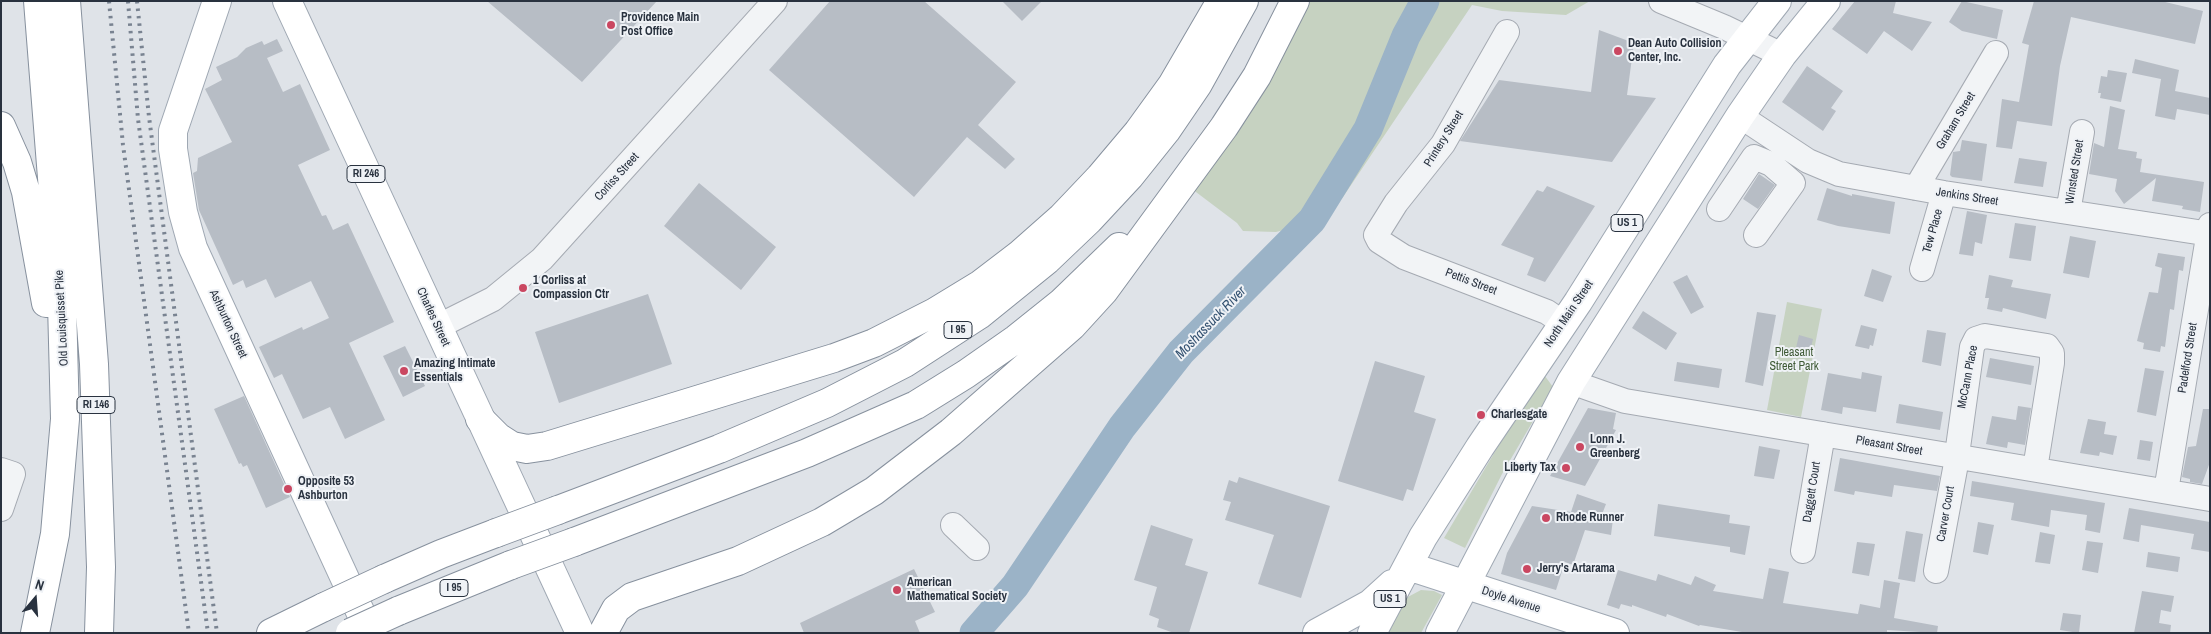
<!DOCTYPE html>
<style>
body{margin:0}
#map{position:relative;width:2211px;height:634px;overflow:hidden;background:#dfe3e8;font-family:"Archivo Narrow",sans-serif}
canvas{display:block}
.frame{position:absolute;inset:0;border:2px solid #29323f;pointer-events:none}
.north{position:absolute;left:10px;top:574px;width:50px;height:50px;-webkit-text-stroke:4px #eff2f6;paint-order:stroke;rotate:18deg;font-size:14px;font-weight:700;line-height:20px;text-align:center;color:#29323f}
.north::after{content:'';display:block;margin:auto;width:18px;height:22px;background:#29323f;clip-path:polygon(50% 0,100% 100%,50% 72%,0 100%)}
</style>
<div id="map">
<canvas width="2211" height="634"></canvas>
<div class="frame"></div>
<div class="north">N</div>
</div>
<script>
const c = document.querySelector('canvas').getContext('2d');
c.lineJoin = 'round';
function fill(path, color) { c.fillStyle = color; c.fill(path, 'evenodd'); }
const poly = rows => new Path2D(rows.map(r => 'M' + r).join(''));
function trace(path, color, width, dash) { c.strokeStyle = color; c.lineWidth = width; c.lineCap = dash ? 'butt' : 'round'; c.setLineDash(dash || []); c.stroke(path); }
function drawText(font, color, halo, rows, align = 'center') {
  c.font = font + ' "Archivo Narrow",sans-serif'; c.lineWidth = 4; c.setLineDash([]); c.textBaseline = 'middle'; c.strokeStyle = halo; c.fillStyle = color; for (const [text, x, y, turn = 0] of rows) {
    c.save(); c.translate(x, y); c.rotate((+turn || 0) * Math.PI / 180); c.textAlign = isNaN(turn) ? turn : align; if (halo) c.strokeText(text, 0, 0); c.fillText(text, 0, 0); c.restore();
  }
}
const green = poly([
 [1298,1,1590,1,1566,15,1502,11,1472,5,1343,197,1322,220,1276,232,1243,231,1237,223,1188,186],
 [1787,302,1822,309,1801,417,1767,410],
 [1542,372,1553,387,1502,474,1465,548,1444,538],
 [1421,590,1434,591,1442,595,1421,633,1383,633,1404,599]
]);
const river = poly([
 [974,633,1015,586,1122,427,1181,352,1312,220,1368,129,1406,36,1425,1]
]);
const building = poly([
 [487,1,657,1,582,82],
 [830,1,924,1,1016,82,978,125,1015,159,1005,169,967,137,914,197,769,70],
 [1002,1,1042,1,1022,21],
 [1855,1,1896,1,1893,13,1932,22,1912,51,1884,31,1867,54,1832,29],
 [1962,1,2003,10,1997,39,1962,31,1949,22],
 [2034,1,2161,1,2203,11,2195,44,2071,17,2060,66,2052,126,2017,121,2012,149,1996,147,2002,99,2019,102,2029,45,2022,43],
 [1599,30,1634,43,1627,95,1656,98,1612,162,1460,141,1499,80,1591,92],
 [277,39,283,51,267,58,283,92,300,84,330,150,298,165,322,216,326,215,333,230,348,223,394,322,349,343,385,420,345,439,330,407,303,419,282,374,274,378,259,347,302,327,303,330,329,318,311,281,275,298,266,279,246,288,243,280,233,285,199,210,193,173,197,171,198,158,232,142,205,89,222,80,216,67,237,57,246,48,262,41,264,45],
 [2135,59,2179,70,2175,91,2210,98,2210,115,2177,109,2175,120,2155,116,2161,79,2132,73],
 [1807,66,1843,91,1831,108,1836,111,1823,131,1782,102],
 [2108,70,2127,73,2121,102,2100,98,2101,93,2098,93,2101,76,2107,77],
 [2110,106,2125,110,2118,149,2137,152,2136,158,2142,159,2140,172,2204,182,2200,212,2182,209,2183,206,2152,201,2156,178,2124,204,2115,191,2117,179,2089,174,2094,143,2104,147],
 [1962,140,1987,144,1982,181,1952,177,1950,175,1953,152,1960,151],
 [2019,158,2047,162,2043,187,2014,183],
 [1759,174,1775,185,1758,209,1743,199],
 [699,183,776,247,741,290,664,226],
 [1547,186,1595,206,1545,282,1527,275,1534,258,1501,245,1537,190,1543,192],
 [1827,188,1852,196,1852,194,1895,202,1890,234,1838,226,1817,220],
 [1967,211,1987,215,1982,244,1975,242,1973,256,1959,254],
 [2015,223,2036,226,2031,261,2009,258],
 [2070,236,2096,241,2089,278,2063,273],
 [2158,253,2185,257,2183,271,2179,270,2174,310,2170,309,2165,347,2161,346,2160,352,2143,349,2144,343,2137,341,2149,292,2158,293,2162,268,2155,266],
 [1872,269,1892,276,1883,302,1864,296],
 [1687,275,1704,307,1691,314,1673,282],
 [1989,275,2013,280,2011,287,2051,294,2046,319,2003,308,2002,312,1987,309,1989,298,1985,298],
 [648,294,672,364,559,403,535,332],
 [1643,311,1677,333,1666,350,1632,328],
 [1757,312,1776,315,1763,386,1745,382],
 [1861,325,1877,329,1873,346,1870,345,1869,349,1855,346],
 [1927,330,1946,333,1941,366,1922,362],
 [1799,335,1813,339,1809,356,1795,352],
 [405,346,425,386,403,397,383,356],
 [1990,358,2034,366,2031,385,1986,377],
 [1375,361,1425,376,1414,412,1436,419,1413,491,1407,489,1403,501,1338,481],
 [1677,362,1722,369,1719,388,1674,381],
 [2145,368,2164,371,2156,416,2137,412],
 [1862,372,1882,376,1876,412,1843,407,1842,414,1821,410,1828,373,1861,379],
 [244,396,290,497,266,508,247,465,243,467,241,463,239,464,214,409],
 [1899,404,1943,412,1940,430,1896,423],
 [2018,406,2031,408,2025,445,2008,442,2007,448,1986,444,1992,416,2016,420],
 [1588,408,1616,413,1613,429,1616,430,1585,486,1550,476],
 [2203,409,2210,409,2210,462,2202,484,2190,482,2190,479,2182,477,2188,447,2196,446],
 [2088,419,2106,422,2104,434,2117,436,2113,455,2100,452,2099,456,2080,453],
 [2140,440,2153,442,2150,461,2137,459],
 [1759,446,1780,450,1774,479,1754,476],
 [1840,458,1940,476,1937,491,1894,485,1892,497,1855,491,1854,495,1834,491],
 [1239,477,1330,506,1301,598,1258,584,1274,535,1225,520,1231,502,1223,500,1229,480,1237,483],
 [1972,481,2105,503,2100,533,2085,530,2087,515,2051,510,2049,527,2011,520,2014,503,1970,496],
 [1577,494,1606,504,1601,517,1613,519,1611,535,1585,530,1573,565,1565,562,1556,590,1501,574,1507,553,1532,506,1571,512],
 [1658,504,1730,515,1729,523,1750,526,1745,555,1730,552,1730,547,1654,536],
 [2129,508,2210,522,2210,552,2191,549,2194,534,2141,525,2139,542,2123,539],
 [1978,522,1994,525,1988,555,1973,552],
 [1151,525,1193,539,1185,565,1208,572,1189,633,1174,633,1157,627,1159,619,1149,615,1157,587,1134,580],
 [1906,531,1923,534,1915,582,1898,579],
 [2040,532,2055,535,2050,564,2035,562],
 [2087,541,2103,543,2098,573,2082,570],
 [1857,542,1875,544,1869,576,1852,573],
 [2148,552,2180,557,2178,572,2146,567],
 [1769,568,1789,572,1783,603,1858,614,1860,604,1880,608,1884,580,1900,583,1894,618,1938,626,1937,633,1887,630,1887,633,1748,633,1700,625,1699,626,1667,614,1666,617,1632,605,1632,607,1621,604,1619,609,1607,605,1618,570,1656,581,1658,574,1691,585,1695,576,1716,585,1713,591,1763,599],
 [914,569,935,612,915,621,920,633,804,633,800,623],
 [2142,591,2174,596,2171,612,2161,610,2159,623,2171,625,2170,633,2134,633],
 [2063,613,2081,615,2079,633,2060,630]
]);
const minor = poly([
 [1661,1,1724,27,1782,55],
 [1507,32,1443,144,1396,203,1376,235,1379,241,1404,257,1547,312,1563,323],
 [1740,116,1808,161,1839,174,1944,193,2210,234],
 [1916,188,1996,53],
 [1719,209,1754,157,1771,164,1793,183,1756,235],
 [2068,212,2082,132],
 [1922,269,1944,193],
 [437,327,493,299,542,259,775,1],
 [1571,382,1625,401,2210,499],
 [1,470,13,474,1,509],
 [2166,491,2210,225],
 [953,525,977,548],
 [1803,551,1823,434],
 [1936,571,1955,469,1972,347,1976,339,1985,336,2047,346,2052,353,2052,363,2035,469]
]);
const major = poly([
 [217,1,173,131,173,149,183,212,193,248,370,633],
 [287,1,580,633],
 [1408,566,1615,633],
 [1317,633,1370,604,1392,584],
 [1372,633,1423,537,1480,447,1578,302,1727,65,1777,1],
 [1440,633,1571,382,1740,116,1782,55,1826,1]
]);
const highway = poly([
 [66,1,94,364,101,567,99,633],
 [1,126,17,162,26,192,46,303],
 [480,419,498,437,512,446,527,449,547,446,834,358,874,343,935,312,981,284,1019,255,1062,217,1100,177,1138,132,1172,85,1221,1],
 [558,510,719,449,827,403,905,363,979,315,1047,260,1089,220,1130,176,1166,131,1198,84,1244,1],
 [574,542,807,453,916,405,966,374,1016,339,1061,303,1119,247],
 [384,579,441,554,496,533],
 [398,611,511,565],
 [35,633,55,534,65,419,62,304,38,1],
 [271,633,324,607],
 [603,633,616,609,632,597,738,561,822,522,874,491,951,432,1072,326,1104,291,1224,127,1257,76,1295,1]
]);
const rail = poly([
 [109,1,123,145,189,633],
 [128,1,138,119,208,633],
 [137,1,149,117,217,633]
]);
const highwayBridge = poly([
 [496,533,558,510],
 [511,565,574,542],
 [324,607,384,579],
 [350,633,398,611]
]);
const markers = [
 [611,25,5,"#ca4761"],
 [1618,51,5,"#ca4761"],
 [523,288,5,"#ca4761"],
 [404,371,5,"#ca4761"],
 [1481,415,5,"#ca4761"],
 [1580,447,5,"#ca4761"],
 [1566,468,5,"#ca4761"],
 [288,489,5,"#ca4761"],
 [1546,518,5,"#ca4761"],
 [1527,569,5,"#ca4761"],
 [897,590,5,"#ca4761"]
];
const shields = [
 [366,174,38],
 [1627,223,32],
 [958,330,28],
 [96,405,38],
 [454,588,28],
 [1390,599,32]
];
const shieldNames = [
 ["RI 246",366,174],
 ["US 1",1627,223],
 ["I 95",958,330],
 ["RI 146",96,405],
 ["I 95",454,588],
 ["US 1",1390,599]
];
const poiNames = [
 ["Providence Main",621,18],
 ["Post Office",621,32],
 ["Dean Auto Collision",1628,44],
 ["Center, Inc.",1628,58],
 ["1 Corliss at",533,281],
 ["Compassion Ctr",533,295],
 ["Amazing Intimate",414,364],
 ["Essentials",414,378],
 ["Charlesgate",1491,415],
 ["Lonn J.",1590,440],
 ["Greenberg",1590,454],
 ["Liberty Tax",1556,468,"right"],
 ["Opposite 53",298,482],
 ["Ashburton",298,496],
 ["Rhode Runner",1556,518],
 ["Jerry's Artarama",1537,569],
 ["American",907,583],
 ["Mathematical Society",907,597]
];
const streetNames = [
 ["Graham Street",1956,121,-59],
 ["Printery Street",1444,139,-58],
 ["Winsted Street",2075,172,-81],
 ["Corliss Street",617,177,-48],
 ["Jenkins Street",1967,197,9],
 ["Tew Place",1933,231,-74],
 ["Pettis Street",1471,282,21],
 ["North Main Street",1569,314,-56],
 ["Charles Street",433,317,65],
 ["Old Louisquisset Pike",62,318,-93],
 ["Ashburton Street",228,324,65],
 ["Padelford Street",2188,358,-81],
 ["McCann Place",1968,377,-79],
 ["Pleasant Street",1889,446,10],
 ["Daggett Court",1812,492,-81],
 ["Carver Court",1946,514,-80],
 ["Doyle Avenue",1511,600,18]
];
const parkNames = [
 ["Pleasant",1794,353],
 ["Street Park",1794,367]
];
const waterNames = [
 ["Moshassuck River",1211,323,-46]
];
fill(green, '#c6d2c1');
trace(river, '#9bb3c7', 29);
fill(building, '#b7bdc5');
trace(minor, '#a5aab2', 26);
trace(major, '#9fa8b3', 30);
trace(highway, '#87919e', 30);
trace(minor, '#f2f4f6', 24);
trace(major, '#fff', 28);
trace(highway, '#fff', 28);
trace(rail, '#798391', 4, [2.5, 5]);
trace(highwayBridge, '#87919e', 30, []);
trace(highwayBridge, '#fff', 28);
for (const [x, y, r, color] of markers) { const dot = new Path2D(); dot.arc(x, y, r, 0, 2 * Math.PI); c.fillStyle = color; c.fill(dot); trace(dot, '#eff2f6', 2); }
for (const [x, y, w] of shields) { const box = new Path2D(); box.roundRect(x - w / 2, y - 8.5, w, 17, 4); c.fillStyle = '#eff2f6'; c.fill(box); trace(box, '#29323f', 1); }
drawText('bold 11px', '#29323f', null, shieldNames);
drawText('bold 12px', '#29323f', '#eff2f6', poiNames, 'left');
drawText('12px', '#29323f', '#eff2f6', streetNames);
drawText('12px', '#3f5a36', '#eff2f6', parkNames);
drawText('italic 14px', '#345271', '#eff2f6', waterNames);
</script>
